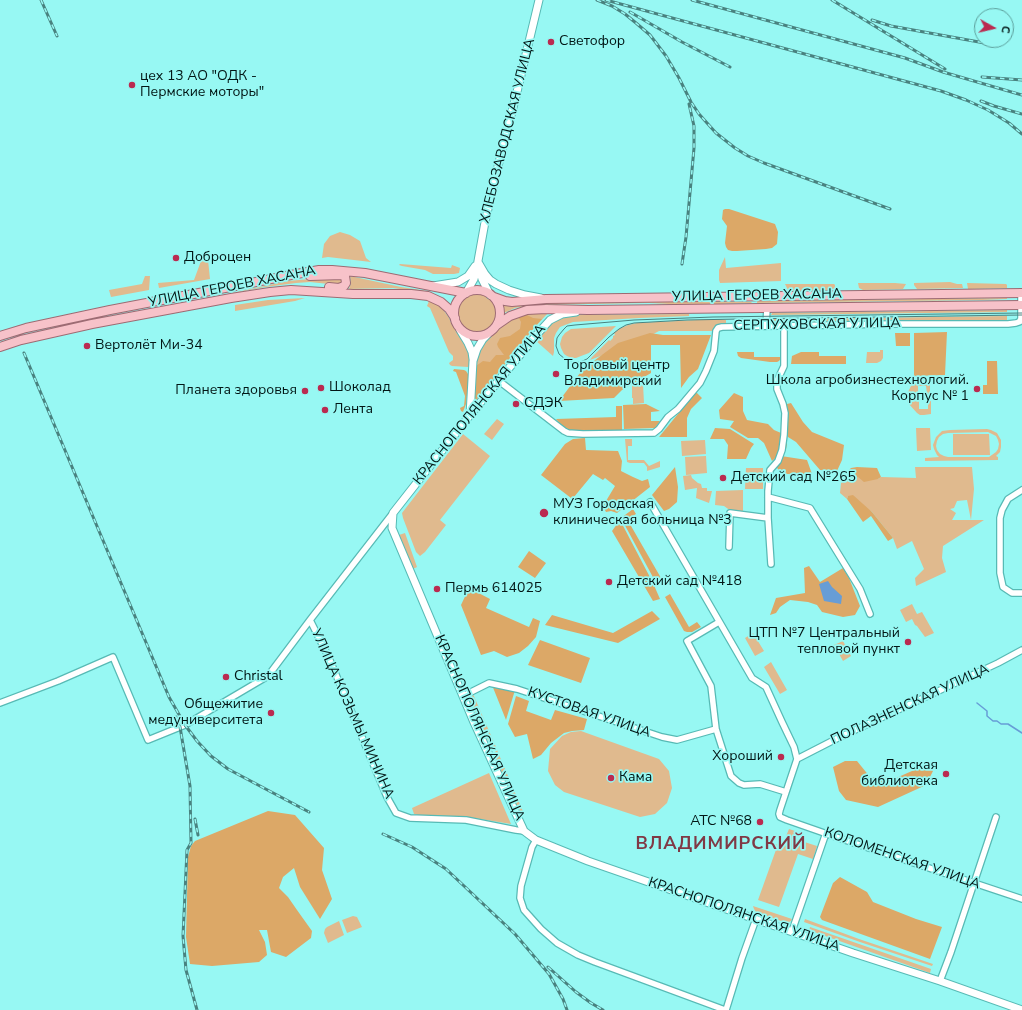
<!DOCTYPE html>
<meta charset="utf-8">
<style>
body{margin:0}
#map{position:relative;width:1022px;height:1010px;overflow:hidden;background:#97f8f3;font-family:"Nunito Sans",sans-serif}
canvas{display:block}
.north{position:absolute;left:974px;top:8px;width:40px;height:40px;box-sizing:border-box;background:#97f8f3;border:1px solid #5b9e9a;border-radius:50%;rotate:98deg;font-size:11px;font-weight:700;line-height:16px;text-align:center;color:#021615}
.north::after{content:'';display:block;margin:auto;width:14px;height:18px;background:#ba2a50;clip-path:polygon(50% 0,100% 100%,50% 72%,0 100%)}
</style>
<div id="map">
<canvas width="1022" height="1010"></canvas>
<div class="north">С</div>
</div>
<script>
const c = document.querySelector('canvas').getContext('2d');
c.lineJoin = 'round';
function fill(path, color) { c.fillStyle = color; c.fill(path, 'evenodd'); }
const poly = rows => new Path2D(rows.map(r => 'M' + r).join(''));
function trace(path, color, width, dash) { c.strokeStyle = color; c.lineWidth = width; c.lineCap = dash ? 'butt' : 'round'; c.setLineDash(dash || []); c.stroke(path); }
function drawText(font, color, halo, rows, align = 'center') {
  c.font = font + ' "Nunito Sans",sans-serif'; c.lineWidth = 3.5; c.setLineDash([]); c.textBaseline = 'middle'; c.strokeStyle = halo; c.fillStyle = color; for (const [text, x, y, turn = 0] of rows) {
    c.save(); c.translate(x, y); c.rotate((+turn || 0) * Math.PI / 180); c.textAlign = isNaN(turn) ? turn : align; if (halo) c.strokeText(text, 0, 0); c.fillText(text, 0, 0); c.restore();
  }
}
const green = poly([
 [340,232,350,235,360,241,366,258,371,262,328,257,322,258,324,244,330,236],
 [725,257,726,268,781,263,781,281,720,283,719,280,719,270],
 [208,260,210,279,159,288,158,283,194,280,201,261],
 [400,264,451,268,452,265,460,268,459,273,454,274,433,274,425,270,402,266,399,265],
 [145,276,150,276,149,290,111,297,109,290,142,284],
 [350,276,401,287,427,291,427,293,393,288,349,289,351,283],
 [310,279,342,279,343,282,338,285,310,282,296,283,265,287,218,296,288,281],
 [950,282,957,284,962,284,963,288,917,289,914,285,914,283],
 [858,283,895,283,906,284,903,289,863,290,859,288],
 [967,283,1006,284,1007,285,1007,288,968,289],
 [785,284,834,284,835,285,835,288,830,290,798,291,788,290],
 '458 313a19 19 0 1 1 38 0a19 19 0 1 1-38 0Z',
 [305,298,295,301,235,311,235,305,268,300],
 [1007,298,1007,299,982,300,757,303,757,301],
 [429,301,436,303,442,308,449,318,452,325,462,338,469,352,470,365,468,367,452,366,450,365,449,363,453,360,453,356,449,352,430,308,427,306],
 [630,302,752,302,751,303,748,303,688,305,649,303,530,305,515,308,504,313,503,305,517,306,541,303],
 [1007,310,1007,312,771,315,772,313,781,313],
 [549,312,533,329,473,404,477,350,490,337,494,334,508,321,525,314],
 [689,314,689,316,639,318,573,322,565,325,560,327,556,333,554,338,554,352,553,356,535,340,552,321,565,315],
 [1007,316,1007,320,771,323,768,320,768,319,793,319],
 [717,319,726,320,726,323,715,328,713,331,659,331,640,341,590,360,592,357,609,340,610,341,613,338,613,336,615,335,614,333,619,329,628,325,637,323],
 [616,326,589,353,581,356,576,358,572,358,567,356,564,354,561,348,560,344,562,337,565,333,571,329],
 [880,350,883,350,883,358,881,361,877,363,866,363,867,352,880,352],
 [930,380,930,394,927,394,926,386,918,386,918,394,909,394,909,402,919,401,919,409,928,409,928,401,931,401,931,414,924,415,920,415,917,413,908,403,907,399,908,392,911,386,915,381],
 [643,384,644,403,633,404,633,398,632,398,632,385],
 [497,419,504,424,492,440,484,434],
 [916,428,930,428,931,450,917,451],
 [987,429,991,430,997,433,1001,440,1001,447,1000,452,996,456,998,457,998,460,925,461,925,458,939,457,937,455,934,449,933,445,936,437,942,431,950,430],
 [988,432,996,436,998,440,999,444,998,449,996,452,989,457,948,457,944,456,940,454,937,450,936,446,937,441,939,437,943,434,948,433],
 [463,434,490,456,440,520,446,525,425,552,420,556,416,552,403,518,402,513],
 [953,434,989,434,990,455,953,455],
 [625,439,632,439,632,446,628,446,628,460,644,460,649,466,660,461,660,467,647,471,647,467,644,463,630,463,627,462],
 [705,440,706,454,682,456,681,441],
 [706,456,707,473,686,475,685,457],
 [915,467,972,467,974,489,971,520,984,520,943,546,942,558,946,572,916,586,915,578,924,569,912,541,897,549,893,538,872,512,848,496,847,499,840,493,841,483,847,478,858,476,878,479,881,477,916,478],
 [967,500,971,520,952,520,956,513,950,509,954,508,957,501],
 [746,468,763,468,763,489,745,489],
 [691,475,692,478,698,483,701,484,702,488,707,488,707,491,712,491,709,503,696,498,697,488,685,490,683,476],
 [743,490,743,513,731,511,724,506,715,505,716,491],
 [405,533,417,567,413,569,399,535],
 [912,604,917,614,922,612,934,633,925,637,917,626,915,625,912,619,906,622,900,610],
 [753,633,764,651,755,656,745,638],
 [843,641,851,656,843,661,834,645],
 [771,662,787,690,780,694,764,667],
 [473,694,496,747,493,748,491,747,470,701,470,696],
 [581,731,659,759,669,771,672,788,667,803,655,814,640,817,564,792,555,785,548,771,550,749,562,736,571,732],
 [497,750,524,814,520,813,495,759,494,753],
 [489,773,511,824,474,818,418,815,414,814,412,808],
 [789,829,798,832,795,839,817,846,813,859,798,854,779,907,758,900,777,847,775,844,782,846],
 [753,906,792,919,791,921,787,923,756,912,754,909],
 [353,916,357,917,362,927,347,933,342,920],
 [805,919,859,939,933,964,932,966,860,942,804,922],
 [339,921,344,935,328,943,324,933,325,929,327,927],
 [810,927,931,969,930,973,828,937,809,930]
]);
const forest = poly([
 [725,209,729,209,775,224,778,232,777,244,772,248,766,249,737,251,732,251,728,250,726,247,725,243,727,226,722,219,723,210],
 [525,314,533,318,542,319,533,329,473,404,476,366,483,361,490,362,496,355,504,355,498,347,497,344,500,338,510,336,520,329,521,322,518,316],
 [947,332,945,375,914,376,914,333],
 [650,333,663,335,711,335,698,369,689,377,681,388,680,345,651,345,651,373,622,390,614,398,559,401,583,369,618,343],
 [895,333,910,333,910,346,896,346],
 [737,352,754,352,754,357,782,357,779,361,777,362,770,362,741,358,738,356],
 [801,352,819,352,819,356,846,356,846,364,791,364,792,356],
 [987,361,997,361,998,394,983,394,983,385,987,385],
 [454,369,464,370,466,371,468,374,468,385,466,404,463,412,461,411,460,408,464,406,465,396,456,372,453,371],
 [696,392,702,398,691,409,687,418,687,437,659,437],
 [734,393,743,397,743,411,747,420,768,424,774,430,781,433,787,444,786,449,772,461,764,443,758,438,748,438,730,427,734,421,720,419,719,410],
 [791,403,803,422,812,432,844,445,842,460,837,471,820,470,796,442,788,437,787,404],
 [646,404,660,411,651,412,651,421,660,421,655,428,624,429,623,405],
 [616,406,622,406,622,430,582,432,571,431,561,425,556,419,616,417],
 [715,428,730,429,754,444,751,448,746,459,727,459,728,445,724,439,710,439],
 [585,438,586,450,618,451,622,461,621,471,633,477,642,481,648,479,650,487,617,513,611,511,606,512,603,506,615,486,605,478,603,480,593,474,574,497,571,498,541,475,565,444,573,439],
 [781,456,807,460,812,474,779,474,778,469,776,467],
 [675,467,678,487,677,502,669,509,664,511,652,495],
 [857,467,877,468,881,477,878,479,864,482,858,477,846,478,847,472,851,468],
 [853,495,872,512,893,538,888,541,871,516,863,522,847,499,848,496],
 [633,509,636,514,627,519,661,578,655,581,621,518],
 [620,520,653,583,660,599,653,601,612,531],
 [529,551,546,563,535,578,518,567],
 [809,566,820,582,843,568,849,578,860,606,855,615,843,617,822,612,817,605,808,602,790,600,780,607,776,613,770,615,776,598,805,593,804,568],
 [469,588,490,599,486,608,529,627,533,618,540,621,536,637,528,646,519,653,507,657,494,651,481,655,461,605],
 [670,594,689,627,697,622,701,627,692,632,687,632,684,631,665,597],
 [652,611,660,619,618,643,545,625,552,615,613,633],
 [540,640,590,658,581,683,528,665],
 [492,685,515,690,506,720],
 [516,696,529,701,526,711,551,720,555,710,587,719,584,730,572,731,564,733,551,743,541,755,533,759,527,734,515,737,508,724],
 [845,761,857,761,870,777,896,778,928,764,933,771,926,785,878,807,846,800,839,791,833,767],
 [268,811,295,815,324,848,322,870,332,899,320,919,300,887,294,868,283,877,279,888,288,897,297,910,312,931,311,938,286,957,271,952,267,930,259,930,265,942,267,955,259,962,212,966,190,964,186,937,188,857,191,846,195,841],
 [840,877,867,892,873,902,916,919,942,927,930,959,822,920,820,917,833,883]
]);
const water = poly([
 [828,581,832,587,842,596,841,604,824,601,819,584]
]);
const stream = poly([
 [977,703,987,711,987,716,993,721,997,721,1001,724,1008,724,1022,733]
]);
const street = poly([
 [1021,293,1021,321],
 [766,326,767,308],
 [499,381,564,431,568,433,583,434,654,433,659,429,668,417,678,409,700,383,706,371,714,351,716,331,718,328,722,327,892,324,1008,324,1016,323,1019,322,1021,319],
 [1022,490,1008,499,1002,510,1000,518,1000,573,1003,587,1012,593,1022,593],
 [768,497,810,508,860,589,870,614],
 [650,502,752,678,766,687,782,722,794,747,797,759,780,810,779,814,780,817,787,820,830,835,1022,899],
 [729,547,730,513,768,518],
 [771,564,768,518,768,491,770,470,778,461,782,450,784,435,785,413,783,404,777,389,777,381,784,366,784,326],
 [310,620,329,658,387,797,396,813,410,818,466,820,516,830,524,831],
 [719,622,687,641,711,686,716,729,731,776,739,783,744,785,760,784,786,792],
 [463,696,489,683,517,689,662,737,677,740,716,729],
 [0,703,58,681,113,657,148,740,185,725,268,676,310,620,393,513],
 [797,759,836,739,998,663,1022,650],
 [536,840,532,847,521,886,520,898,524,910,541,929,557,943,578,955,595,962,725,1010],
 [792,931,826,833],
 [940,981,951,952,996,817],
 [726,1010,742,958,756,919]
]);
const secondary = poly([
 [478,262,485,274,490,280,496,284,509,290,525,295,541,298],
 [479,268,482,279,490,295],
 [433,286,458,282,468,276,475,266],
 [466,293,474,279,476,272,485,222,495,178,516,96,539,0],
 [576,312,562,314,550,320,539,332,470,415,393,513,392,528,473,720,518,818,524,831,536,840,588,861,853,953,940,981,1022,1010],
 [460,330,468,343,472,352,473,359],
 [470,415,473,361,477,349,483,339,488,334]
]);
const primary = poly([
 [310,276,342,275,345,276,346,283,344,286,339,288,329,287],
 '454 313a23 23 0 1 1 46 0a23 23 0 1 1-46 0Z',
 [494,297,505,301,512,302,546,299,1022,293],
 [497,325,510,316,527,310,546,309,588,310,1022,305],
 [0,336,26,328,110,310,246,284,291,275,319,270,332,270,365,273,466,293],
 [0,347,21,340,92,324,231,298,270,292,291,290,353,294,411,294,428,296,441,302,449,309,455,318]
]);
const tram = poly([
 [1022,313,713,317,634,320,575,325,567,326,564,329,559,335,557,338,556,346,559,354,565,359,572,362,580,362,587,359,609,337,619,329,626,325,634,323,687,320,740,319,1022,315]
]);
const rail = poly([
 [41,0,57,36],
 [597,0,612,6,625,14,636,23,650,35,666,56,679,78,691,102,699,114,716,133,735,148,748,156,764,163,890,209],
 [606,0,941,91,966,100,988,110,1009,123,1022,134],
 [692,0,905,58,943,72,1022,95],
 [832,0,945,69],
 [630,12,682,42,730,67],
 [872,20,891,26,990,44],
 [982,77,1022,80],
 [981,101,994,106,1022,114],
 [682,264,686,237,694,148,694,126,689,104],
 [24,353,169,697,185,725,197,741,211,756,228,769,309,812],
 [176,717,180,727,190,786,191,843,187,850,183,936,186,970,197,1010],
 [195,819,198,835],
 [383,834,412,847,446,869,515,934,549,974,563,999,567,1010],
 [548,967,576,992,591,1003,603,1010]
]);
const markers = [
 [551,42,4,"#ba2a50"],
 [132,85,4,"#ba2a50"],
 [176,258,4,"#ba2a50"],
 [87,346,4,"#ba2a50"],
 [556,374,4,"#ba2a50"],
 [321,388,4,"#ba2a50"],
 [977,389,4,"#ba2a50"],
 [305,391,4,"#ba2a50"],
 [516,404,4,"#ba2a50"],
 [325,410,4,"#ba2a50"],
 [723,478,4,"#ba2a50"],
 [544,513,5,"#ba2a50"],
 [609,582,4,"#ba2a50"],
 [437,589,4,"#ba2a50"],
 [908,642,4,"#ba2a50"],
 [226,677,4,"#ba2a50"],
 [271,713,4,"#ba2a50"],
 [781,757,4,"#ba2a50"],
 [946,774,4,"#ba2a50"],
 [611,778,4,"#ba2a50"],
 [760,822,4,"#ba2a50"]
];
const poiNames = [
 ["Светофор",559,42],
 ["цех 13 АО \"ОДК -",140,77],
 ["Пермские моторы\"",140,93],
 ["Доброцен",184,258],
 ["Вертолёт Ми-34",95,346],
 ["Торговый центр",564,366],
 ["Владимирский",564,382],
 ["Школа агробизнестехнологий.",969,381,"right"],
 ["Корпус № 1",969,397,"right"],
 ["Шоколад",329,388],
 ["Планета здоровья",297,391,"right"],
 ["СДЭК",524,404],
 ["Лента",333,410],
 ["Детский сад №265",731,478],
 ["МУЗ Городская",553,505],
 ["клиническая больница №3",553,521],
 ["Детский сад №418",617,582],
 ["Пермь 614025",445,589],
 ["ЦТП №7 Центральный",900,634,"right"],
 ["тепловой пункт",900,650,"right"],
 ["Christal",234,677],
 ["Общежитие",263,705,"right"],
 ["медуниверситета",263,721,"right"],
 ["Хороший",773,757,"right"],
 ["Детская",938,766,"right"],
 ["библиотека",938,782,"right"],
 ["Кама",619,778],
 ["АТС №68",752,822,"right"]
];
const streetNames = [
 ["ХЛЕБОЗАВОДСКАЯ УЛИЦА",508,131,-76],
 ["УЛИЦА ГЕРОЕВ ХАСАНА",232,287,-11],
 ["УЛИЦА ГЕРОЕВ ХАСАНА",757,296,-1],
 ["СЕРПУХОВСКАЯ УЛИЦА",817,325,-1],
 ["КРАСНОПОЛЯНСКАЯ УЛИЦА",480,405,-51],
 ["ПОЛАЗНЕНСКАЯ УЛИЦА",910,705,-25],
 ["КУСТОВАЯ УЛИЦА",589,713,19],
 ["УЛИЦА КОЗЬМЫ МИНИНА",352,714,66],
 ["КРАСНОПОЛЯНСКАЯ УЛИЦА",479,728,66],
 ["КОЛОМЕНСКАЯ УЛИЦА",902,859,19],
 ["КРАСНОПОЛЯНСКАЯ УЛИЦА",744,915,19]
];
const districtNames = [
 ["ВЛАДИМИРСКИЙ",721,845]
];
fill(green, '#e0ba8e');
fill(forest, '#dca867');
fill(water, '#679dd6');
trace(stream, '#679dd6', 1.5);
trace(street, '#57bab5', 8);
trace(secondary, '#57bab5', 9);
trace(primary, '#9d6b73', 10);
trace(street, '#fff', 5.5);
trace(secondary, '#fff', 7);
trace(primary, '#f7c2c9', 8);
trace(tram, '#49827f', 1);
trace(rail, '#49827f', 3);
trace(rail, '#97f8f3', 1.5, [4.5]);
for (const [x, y, r, color] of markers) { const dot = new Path2D(); dot.arc(x, y, r, 0, 2 * Math.PI); c.fillStyle = color; c.fill(dot); trace(dot, '#97f8f3', 1.5); }
drawText('14px', '#021615', '#97f8f3', poiNames, 'left');
drawText('14px', '#021615', '#97f8f3', streetNames);
c.letterSpacing = '1px';
drawText('bold 18px', '#803945', '#97f8f3', districtNames);
c.letterSpacing = '0px';
</script>
